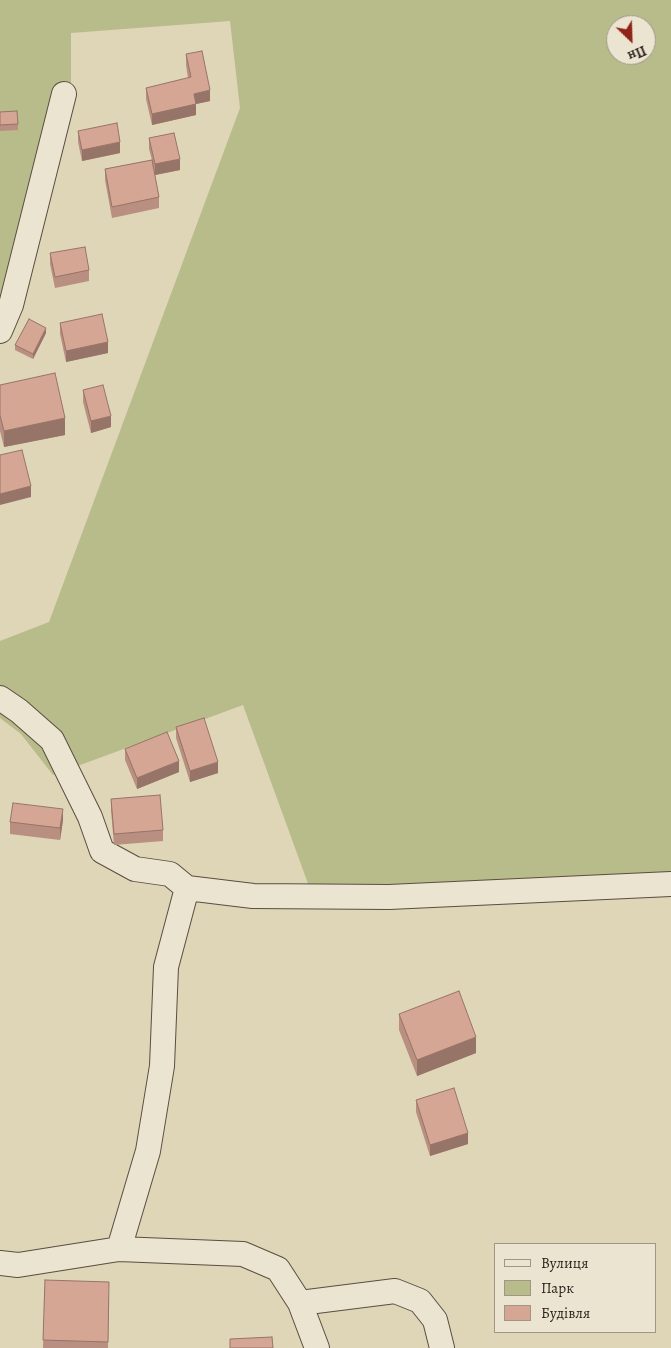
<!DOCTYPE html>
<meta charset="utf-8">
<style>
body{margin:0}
#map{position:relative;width:671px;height:1348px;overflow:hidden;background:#dfd5b7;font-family:Alegreya,serif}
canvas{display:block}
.legend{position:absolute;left:494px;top:1243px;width:162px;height:90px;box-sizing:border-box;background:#eae4d0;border:1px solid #9f9688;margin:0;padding:6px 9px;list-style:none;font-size:15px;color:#2f201b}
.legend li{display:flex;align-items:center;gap:10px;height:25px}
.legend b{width:25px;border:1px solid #9f9688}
.north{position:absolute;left:606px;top:15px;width:50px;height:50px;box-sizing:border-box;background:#eae4d0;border:1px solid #9f9688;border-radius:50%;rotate:156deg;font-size:14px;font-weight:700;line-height:20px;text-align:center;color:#2f201b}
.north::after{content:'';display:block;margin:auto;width:18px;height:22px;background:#8f2418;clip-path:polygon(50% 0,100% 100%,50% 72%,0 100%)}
</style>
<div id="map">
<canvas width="671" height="1348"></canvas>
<ul class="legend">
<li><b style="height:6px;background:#eae4d0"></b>Вулиця</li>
<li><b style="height:14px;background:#b7bc8a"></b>Парк</li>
<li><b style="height:14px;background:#d6a695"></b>Будівля</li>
</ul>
<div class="north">Пн</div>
</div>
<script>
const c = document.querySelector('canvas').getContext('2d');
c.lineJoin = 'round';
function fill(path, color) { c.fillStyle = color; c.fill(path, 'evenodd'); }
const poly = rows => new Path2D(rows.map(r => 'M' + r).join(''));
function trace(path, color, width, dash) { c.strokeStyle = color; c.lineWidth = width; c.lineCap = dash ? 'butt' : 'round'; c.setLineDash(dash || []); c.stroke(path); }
const green = poly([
 [0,0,671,0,671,882,314,900,243,705,53,775,21,734,0,718,0,641,49,622,240,108,230,21,71,33,71,96,0,342],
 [616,25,646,25,646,55,616,55]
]);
const street = poly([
 [0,331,11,305,64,94],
 [0,698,19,711,52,740,90,817,102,851,135,869,170,874,187,888],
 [187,888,253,896,389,897,671,884],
 [119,1249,148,1151,162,1066,166,967,187,888],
 [0,1263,18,1265,119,1249,243,1254,278,1269,300,1303,317,1348],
 [300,1303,395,1291,420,1301,435,1320,442,1348]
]);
const wall = poly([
 [186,54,210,101,196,104,196,115,152,125,146,99,146,88,188,78,186,65],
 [0,112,18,124,18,130,0,131],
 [78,131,120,153,82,161,78,142],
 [149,138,180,170,155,175,159,197,159,208,112,218,105,180,105,169,152,160,149,149],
 [50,253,89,270,89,281,55,288,50,264],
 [60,323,108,353,66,362,60,334],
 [46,333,33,359,15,350,15,345],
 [0,385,65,435,4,447,0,431],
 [83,390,111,427,91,433,83,402],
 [176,727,218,773,190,782,176,738],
 [125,749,179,772,137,789,125,760],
 [111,799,163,830,163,841,114,845,111,810],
 [63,820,60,840,10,834,10,822],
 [399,1014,476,1053,417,1076,399,1030],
 [416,1100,468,1144,430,1156,416,1112],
 [45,1280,109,1298,108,1348,43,1348]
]);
const shadedWall = poly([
 [210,90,210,101,196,104,196,115,152,125,152,114,194,94],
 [120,142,120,153,82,161,82,150],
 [180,159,180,170,155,175,155,164],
 [46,328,46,333,33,359,33,354],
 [108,342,108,353,66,362,66,351],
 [111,416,111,427,91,433,91,421],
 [65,418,65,435,4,447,4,431],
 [31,486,31,497,0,505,0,494],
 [179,761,179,772,137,789,137,778],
 [218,762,218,773,190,782,190,771],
 [63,809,63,820,60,840,60,828],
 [476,1037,476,1053,417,1076,417,1060],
 [468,1133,468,1144,430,1156,430,1145]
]);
const building = poly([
 [202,51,210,90,194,94,196,104,152,114,146,88,191,77,186,54,202,51],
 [17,111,18,124,0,125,0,112,17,111],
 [117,123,120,142,82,150,78,131,117,123],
 [174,133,180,159,155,164,149,138,174,133],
 [152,160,159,197,112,207,105,169,152,160],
 [85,247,89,270,55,277,50,253,85,247],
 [102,314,108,342,66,351,60,323,102,314],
 [29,319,46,328,33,354,15,345,29,319],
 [55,373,65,418,4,431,0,415,0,385,55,373],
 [103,385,111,416,91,421,83,390,103,385],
 [22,450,31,486,0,494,0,455,22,450],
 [204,718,218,762,190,771,176,727,204,718],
 [167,732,179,761,137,778,125,749,167,732],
 [160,795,163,830,114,834,111,799,160,795],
 [13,803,63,809,60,828,10,822,13,803],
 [459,991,476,1037,417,1060,399,1014,459,991],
 [454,1088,468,1133,430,1145,416,1100,454,1088],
 [45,1280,109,1282,108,1342,43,1340,45,1280],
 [272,1337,273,1348,230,1348,230,1339,272,1337]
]);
fill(green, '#b7bc8a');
trace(street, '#5b4d42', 26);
trace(street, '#eae4d0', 24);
fill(wall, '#b88f80');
fill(shadedWall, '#967468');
fill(building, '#d6a695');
trace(building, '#967468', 1);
</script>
